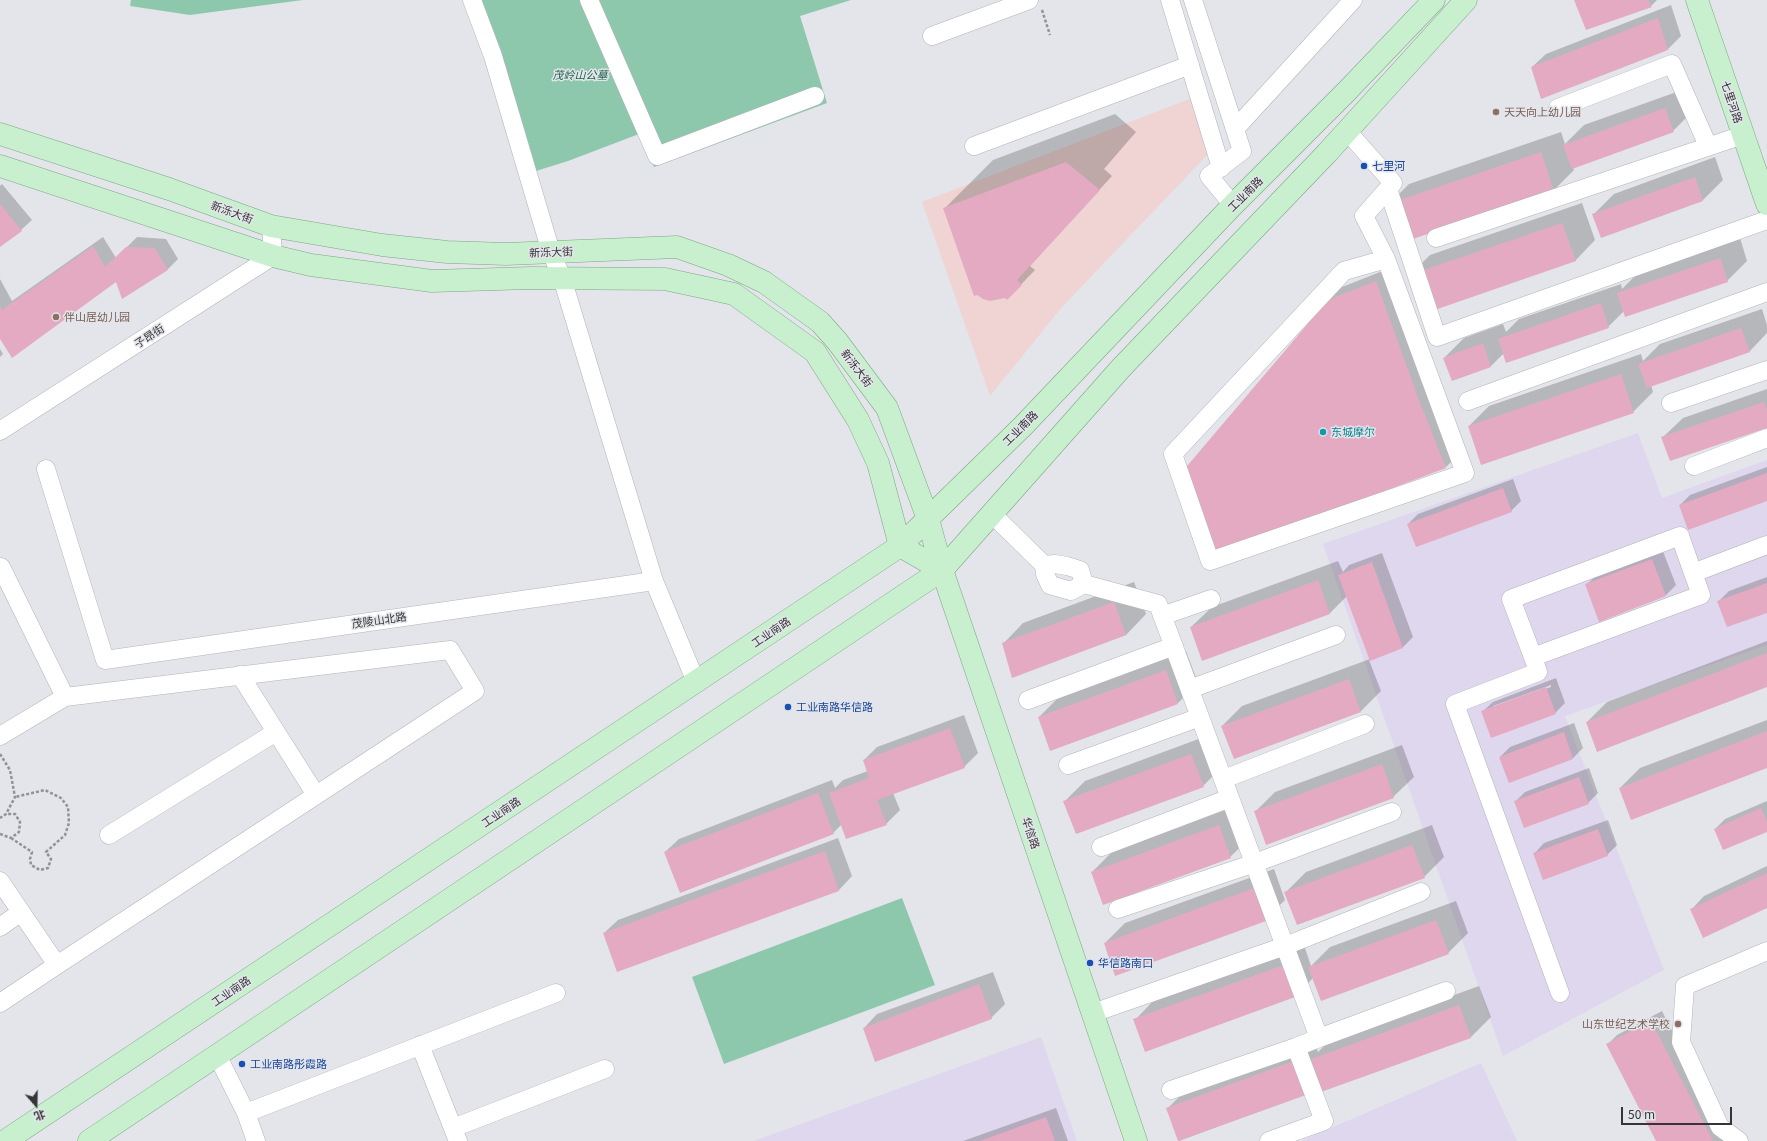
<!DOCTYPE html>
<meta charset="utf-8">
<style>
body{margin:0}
#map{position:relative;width:1767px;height:1141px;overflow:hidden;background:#e3e5ea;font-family:Georgia,"Noto Sans SC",serif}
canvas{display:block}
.north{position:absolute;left:16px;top:1085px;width:40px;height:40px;-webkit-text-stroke:3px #e3e5ea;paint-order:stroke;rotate:160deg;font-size:11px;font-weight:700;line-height:16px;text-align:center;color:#353537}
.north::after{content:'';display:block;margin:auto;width:14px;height:18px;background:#353537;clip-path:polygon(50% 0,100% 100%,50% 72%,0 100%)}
.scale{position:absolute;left:1621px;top:1107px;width:111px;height:18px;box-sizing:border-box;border:2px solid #353537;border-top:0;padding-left:5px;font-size:12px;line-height:14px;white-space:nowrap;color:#353537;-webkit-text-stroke:3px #e3e5ea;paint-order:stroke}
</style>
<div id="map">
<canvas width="1767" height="1141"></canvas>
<div class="north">北</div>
<div class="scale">50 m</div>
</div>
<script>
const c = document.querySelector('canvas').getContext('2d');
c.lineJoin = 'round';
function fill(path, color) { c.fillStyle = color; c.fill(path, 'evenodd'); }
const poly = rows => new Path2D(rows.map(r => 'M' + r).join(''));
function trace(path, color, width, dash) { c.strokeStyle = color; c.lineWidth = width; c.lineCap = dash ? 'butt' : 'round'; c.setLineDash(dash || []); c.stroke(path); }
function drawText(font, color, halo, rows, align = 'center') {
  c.font = font + ' Georgia,"Noto Sans SC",serif'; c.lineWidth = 3; c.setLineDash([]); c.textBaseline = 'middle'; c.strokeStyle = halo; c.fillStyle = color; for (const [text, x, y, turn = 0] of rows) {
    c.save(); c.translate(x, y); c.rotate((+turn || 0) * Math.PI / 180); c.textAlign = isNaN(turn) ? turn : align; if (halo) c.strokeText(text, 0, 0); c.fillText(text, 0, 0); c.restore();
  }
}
const commercial = poly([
 [1197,96,1212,150,1062,307,990,396,922,202]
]);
const industrial = poly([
 [1638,433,1662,498,1767,460,1767,645,1565,716,1664,970,1503,1056,1323,544],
 [1041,1037,1077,1141,754,1141],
 [1481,1063,1517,1141,1301,1141]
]);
const green = poly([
 [131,0,303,0,190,15,130,6],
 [472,0,851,0,800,16,827,103,654,167,639,134,568,161,536,171],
 [902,898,935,985,724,1064,692,977]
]);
const shadow = poly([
 [1575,0,1657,0,1651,6],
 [1671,5,1681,36,1668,49,1541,97,1532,67,1546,54],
 [1685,89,1693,111,1673,131,1573,168,1574,170,1554,190,1389,204,1409,184,1561,132,1565,144,1584,125],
 [1115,114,1136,132,1104,169,1112,176,1030,266,1035,270,1007,299,944,209,993,160],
 [1715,157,1723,180,1703,200,1602,236,1594,214,1614,194],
 [2,184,32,220,21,230,0,246,0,186],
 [1582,203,1595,240,1575,261,1410,275,1430,255],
 [103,237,116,258,137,237,166,239,178,259,168,269,123,297,116,281,0,337,0,279,12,301],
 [1740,238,1747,261,1727,281,1624,311,1608,327,1504,353,1491,366,1444,358,1464,338,1503,324,1506,332,1519,319,1621,284,1622,289,1638,273],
 [1390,268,1459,454,1446,467,1328,301,1342,287],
 [1762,309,1767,325,1767,333,1749,352,1651,385,1653,392,1633,412,1469,426,1489,406,1641,354,1643,361,1660,344],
 [0,349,3,354,0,357],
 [1767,389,1767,427,1662,438,1683,418],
 [1767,467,1767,500,1680,505,1690,495],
 [1513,479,1521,501,1511,511,1408,524,1418,514],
 [1662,549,1676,585,1666,595,1586,585,1597,575],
 [1382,553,1413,637,1403,647,1369,660,1381,691,1361,711,1234,758,1222,726,1242,706,1370,659,1347,596,1330,613,1203,659,1191,627,1212,607,1338,561,1343,572,1349,565],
 [1767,577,1767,612,1719,601,1729,591],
 [1134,582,1146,614,1126,635,1013,676,1003,644,1023,623],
 [1767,641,1767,686,1587,722,1607,702],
 [1186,651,1198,683,1178,703,1051,750,1039,717,1059,697],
 [1556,678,1565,703,1555,713,1482,712,1493,702],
 [1551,685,1551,687,1493,708,1493,706],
 [964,715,978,753,964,767,893,793,900,810,886,824,841,825,833,833,665,852,679,839,832,780,835,788,843,780,868,771,864,760,877,747],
 [1767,720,1767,767,1620,788,1640,768],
 [1574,723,1583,748,1573,758,1509,782,1500,757,1510,747],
 [1212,734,1223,766,1203,786,1065,801,1085,781],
 [1402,745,1414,777,1393,797,1255,812,1275,792],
 [1589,768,1598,793,1588,803,1515,802,1525,792],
 [1767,801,1767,830,1715,829,1725,819],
 [1239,805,1251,837,1230,857,1092,872,1112,852],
 [1608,820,1617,845,1607,855,1534,854,1544,843],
 [1432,825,1444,857,1424,877,1286,892,1306,872],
 [838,838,852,876,839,890,604,933,618,920],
 [1767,866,1767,907,1691,910,1704,896],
 [1274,869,1285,900,1265,920,1105,943,1125,923],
 [1456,901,1468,933,1448,953,1313,978,1295,997,1135,1020,1155,999,1304,945,1311,966,1330,947],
 [993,972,1005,1004,991,1018,864,1028,877,1014],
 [1479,986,1491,1017,1471,1037,1322,1091,1306,1094,1179,1141,1167,1109,1187,1089,1314,1042,1318,1052,1330,1040],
 [1662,1011,1728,1141,1657,1141,1607,1045,1617,1035],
 [1056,1108,1068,1141,963,1141]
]);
const building = poly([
 [1574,0,1648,0,1652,7,1586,30],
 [1658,18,1668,50,1541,99,1531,67],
 [1665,108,1674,132,1572,169,1563,145],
 [1541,152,1554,191,1401,243,1388,204],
 [1066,162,1100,190,1017,280,1022,285,1007,300,1005,298,990,301,983,299,977,295,974,296,943,208],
 [1695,177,1703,201,1601,238,1592,214],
 [0,204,22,231,0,247],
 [1562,223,1576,261,1423,314,1409,275],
 [93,246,105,267,126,247,155,248,168,270,122,299,116,282,12,358,0,339,0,306,2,310],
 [1720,258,1728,282,1625,317,1617,293],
 [1376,281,1417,395,1446,468,1213,555,1182,472,1328,300],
 [1601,303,1609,328,1506,363,1498,339],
 [1741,328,1750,352,1647,388,1638,364],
 [1483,343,1491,367,1452,381,1443,358],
 [1621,374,1634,413,1481,465,1468,426],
 [1764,402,1767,410,1767,428,1670,461,1661,437],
 [1767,473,1767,501,1688,530,1679,505],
 [1503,488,1512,512,1416,547,1407,524],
 [1652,559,1666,596,1599,622,1585,584],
 [1372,562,1403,648,1370,661,1338,575],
 [1318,580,1330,614,1202,661,1190,627],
 [1767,583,1767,613,1727,627,1717,601],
 [1114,602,1126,635,1012,678,1002,643],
 [1767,653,1767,687,1597,752,1586,722],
 [1166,670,1178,704,1050,751,1038,717],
 [1349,679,1361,712,1234,759,1221,726],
 [1546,687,1556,714,1491,738,1481,711],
 [950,728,965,768,877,800,887,825,846,839,829,793,869,778,863,760],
 [1767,731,1767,768,1631,820,1619,788],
 [1564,732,1573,759,1509,783,1499,757],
 [1191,754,1204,787,1076,834,1063,801],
 [1382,764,1394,798,1266,845,1254,811],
 [1579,777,1589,804,1524,828,1514,801],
 [818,793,834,834,680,893,664,852],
 [1761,808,1767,822,1767,832,1723,850,1714,829],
 [1219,825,1231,858,1103,905,1091,872],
 [1598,829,1608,856,1543,880,1533,853],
 [1412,845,1425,878,1297,925,1284,892],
 [825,851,839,891,617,972,603,933],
 [1767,873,1767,908,1703,938,1690,909],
 [1254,888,1266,921,1115,976,1104,943],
 [1436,920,1449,954,1321,1001,1308,967],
 [1284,965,1295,997,1145,1052,1133,1019],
 [979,984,992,1019,875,1062,863,1028],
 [1459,1005,1471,1038,1321,1092,1309,1060],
 [1651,1021,1713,1141,1656,1141,1606,1044],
 [1294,1061,1306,1095,1178,1141,1166,1108],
 [1046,1117,1055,1141,980,1141]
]);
const path = poly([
 [1042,10,1050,35],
 [0,754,10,770,15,797,6,814,0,818],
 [0,834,11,838,19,832,20,822,15,814,6,814],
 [11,838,32,852,30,859,31,865,40,870,48,868,51,859,46,852,65,835,69,823,68,807,61,798,45,790,15,797]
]);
const minor = poly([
 [472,0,493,56,551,252,562,278,654,581,696,682],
 [589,0,657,156,815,96],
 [1170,0,1221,168],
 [1193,0,1242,151,1209,176,1233,205],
 [932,36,1029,0],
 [1558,108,1672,64,1708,146],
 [1235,129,1353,0],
 [1347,131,1393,183,1364,216,1386,259],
 [974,146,1190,65],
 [1388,189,1437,337,1767,220],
 [1436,238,1743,135],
 [1386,259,1465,473,1210,561,1173,454,1344,271,1386,259],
 [1468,401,1767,292],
 [1671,403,1767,370],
 [0,431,273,256,271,226],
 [1694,466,1767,438],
 [46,469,105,660,654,581],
 [991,513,1044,565,1055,564,1067,566,1080,570,1084,584,1158,604,1319,1038,1296,1047,1324,1121,1269,1141],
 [1044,565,1045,574,1050,585,1071,591,1084,584],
 [0,568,1,567,65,697,0,736],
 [1162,616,1211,599],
 [1533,657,1511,599,1680,536,1693,573],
 [240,675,316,795],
 [1190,689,1336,635],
 [1028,700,1174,646],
 [1068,765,1200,717],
 [1224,779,1365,724],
 [109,835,276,732],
 [1101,847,1230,798],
 [0,881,57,965,475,691,450,650,65,697],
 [1118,909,1255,863,1392,812],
 [0,927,21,912],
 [1560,993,1455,704,1538,672,1533,657,1701,595,1693,573,1767,545],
 [0,1003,57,965],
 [1093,1013,1285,946,1421,892],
 [1319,1038,1446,991],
 [420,1045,458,1141],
 [217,1055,246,1113,556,993],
 [1171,1090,1296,1047],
 [246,1113,256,1141],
 [453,1128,605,1069],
 [1739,1141,1720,1127,1681,1042,1685,986,1767,951]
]);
const major = poly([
 [1697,0,1767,204],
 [0,134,169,189,271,226,382,245,447,252,506,254,677,247,728,265,764,282,820,322,837,341,887,408,928,519,942,570,1136,1141],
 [0,166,273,256,311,265,432,281,531,278,665,279,734,294,815,352,858,420,878,463,900,546],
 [900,546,942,570],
 [5,1141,900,546,1023,426,1233,205,1346,92,1434,0],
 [89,1141,942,570,1121,368,1327,153,1466,0]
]);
const markers = [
 [1496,112,4,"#8d6e63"],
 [1364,166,4,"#1a4fb4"],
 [56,317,4,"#8d6e63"],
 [1323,432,4,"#0f9aa8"],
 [788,707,4,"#1a4fb4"],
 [1090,963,4,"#1a4fb4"],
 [1678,1024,4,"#8d6e63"],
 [242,1064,4,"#1a4fb4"]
];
const parkNames = [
 ["茂岭山公墓",580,75]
];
const streetNames = [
 ["七里河路",1732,102,71],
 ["工业南路",1245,194,-45],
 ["新泺大街",232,212,20],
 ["新泺大街",551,252,-2],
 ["子昂街",149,336,-33],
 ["新泺大街",857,368,53],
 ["工业南路",1020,428,-45],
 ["茂陵山北路",379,620,-8],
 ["工业南路",771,632,-34],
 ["工业南路",501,812,-34],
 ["华信路",1031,833,71],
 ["工业南路",231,991,-34]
];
const educationNames = [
 ["天天向上幼儿园",1504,112],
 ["伴山居幼儿园",64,317],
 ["山东世纪艺术学校",1670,1024,"right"]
];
const transitNames = [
 ["七里河",1372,166],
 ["工业南路华信路",796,707],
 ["华信路南口",1098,963],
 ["工业南路彤霞路",250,1064]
];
const cultureNames = [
 ["东城摩尔",1331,432]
];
fill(commercial, '#efd4d3');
fill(industrial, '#dfd7ed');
fill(green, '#8ec8ac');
fill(shadow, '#0003');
fill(building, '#e3aac2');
trace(minor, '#b2b4b8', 19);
trace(major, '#7ca784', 23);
trace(path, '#909295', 2.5, [3, 2]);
trace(minor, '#fff', 18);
trace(major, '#c8efce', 22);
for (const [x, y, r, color] of markers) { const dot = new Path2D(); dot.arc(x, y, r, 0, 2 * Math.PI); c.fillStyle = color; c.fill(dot); trace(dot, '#e3e5ea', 1.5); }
drawText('italic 11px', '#1c6449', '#e3e5ea', parkNames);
drawText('11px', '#353537', '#e3e5ea', streetNames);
drawText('11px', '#785e54', '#e3e5ea', educationNames, 'left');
drawText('11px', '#164399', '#e3e5ea', transitNames, 'left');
drawText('11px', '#0d838f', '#e3e5ea', cultureNames, 'left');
</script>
